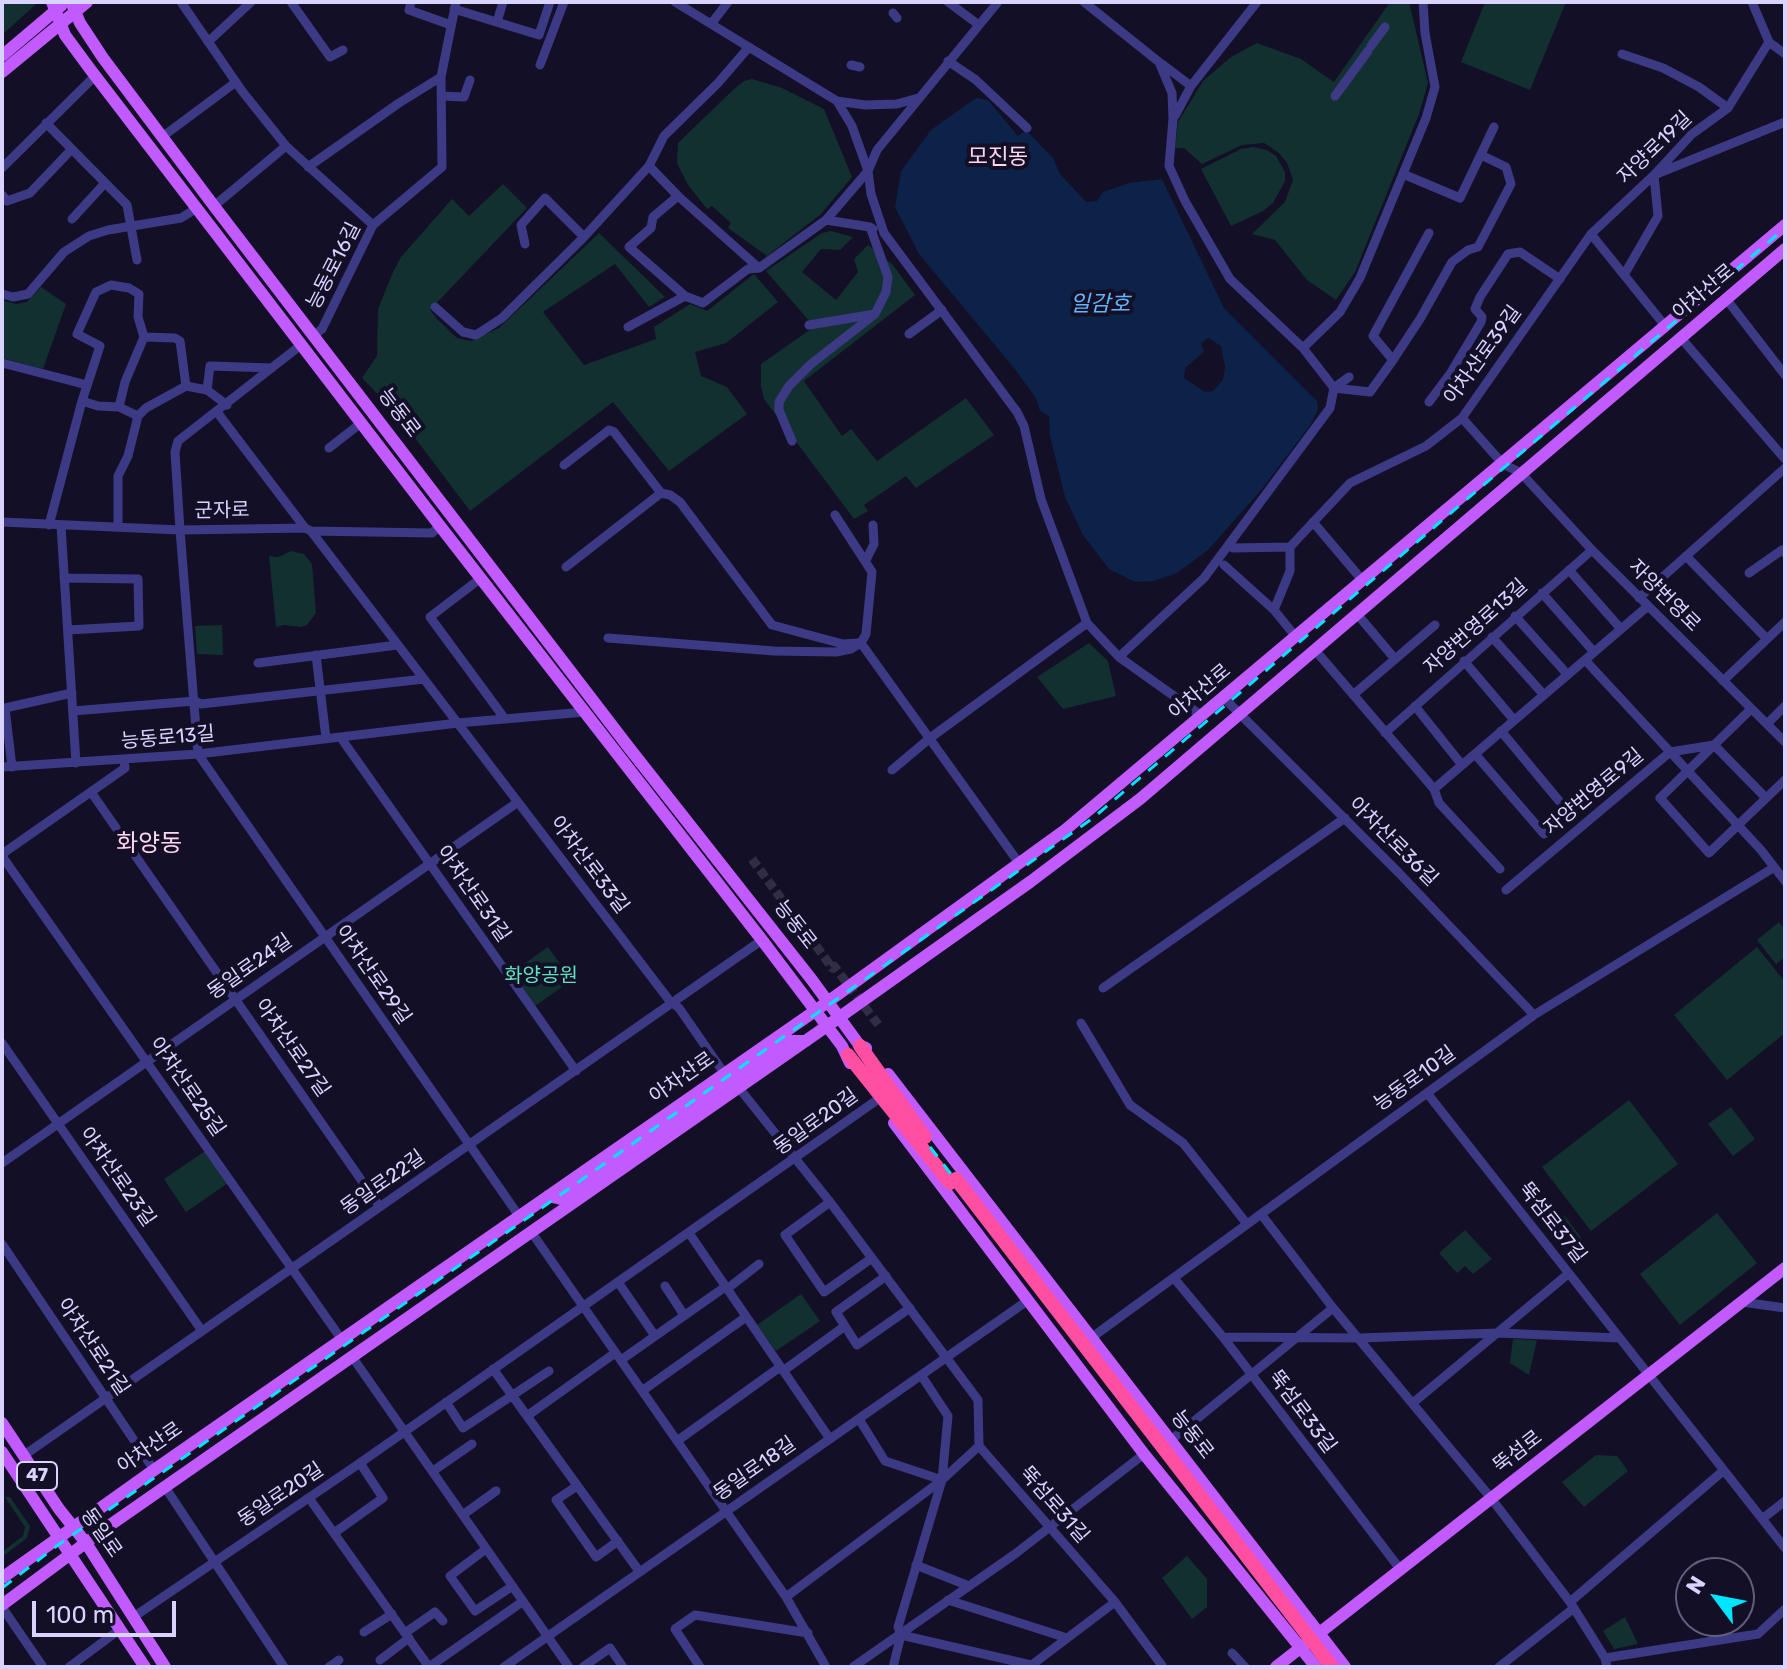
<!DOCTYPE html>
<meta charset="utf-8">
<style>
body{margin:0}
#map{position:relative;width:1787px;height:1669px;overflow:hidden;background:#130f26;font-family:Rubik,sans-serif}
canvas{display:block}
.frame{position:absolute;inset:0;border:4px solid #d9d4ff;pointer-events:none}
.north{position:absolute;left:1675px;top:1557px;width:80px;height:80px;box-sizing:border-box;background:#130f26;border:2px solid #625e7d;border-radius:50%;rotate:302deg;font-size:22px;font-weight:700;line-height:32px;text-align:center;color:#d9d4ff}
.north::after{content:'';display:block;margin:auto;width:28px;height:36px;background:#00e5ff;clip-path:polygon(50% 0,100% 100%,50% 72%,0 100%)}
.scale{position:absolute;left:32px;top:1601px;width:144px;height:36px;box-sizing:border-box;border:4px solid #d9d4ff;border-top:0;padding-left:10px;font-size:24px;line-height:28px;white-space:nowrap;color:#d9d4ff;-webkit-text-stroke:6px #130f26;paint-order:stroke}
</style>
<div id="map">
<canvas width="1787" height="1669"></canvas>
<div class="frame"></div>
<div class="north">N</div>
<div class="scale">100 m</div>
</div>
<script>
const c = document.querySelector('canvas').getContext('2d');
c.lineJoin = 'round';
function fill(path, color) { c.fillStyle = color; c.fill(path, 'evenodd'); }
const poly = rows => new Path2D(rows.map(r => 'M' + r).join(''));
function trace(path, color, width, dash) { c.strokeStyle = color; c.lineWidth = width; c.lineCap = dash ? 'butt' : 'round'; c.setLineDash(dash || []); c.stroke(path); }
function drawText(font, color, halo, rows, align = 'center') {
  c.font = font + ' Rubik,"Noto Sans KR",sans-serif'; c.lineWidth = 8; c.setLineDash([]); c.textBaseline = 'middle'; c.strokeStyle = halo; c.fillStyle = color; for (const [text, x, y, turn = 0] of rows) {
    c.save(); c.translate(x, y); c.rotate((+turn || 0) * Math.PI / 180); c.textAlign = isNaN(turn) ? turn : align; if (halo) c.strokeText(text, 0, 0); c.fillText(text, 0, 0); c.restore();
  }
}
const green = poly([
 [2,2,35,2,35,5,2,35],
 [1390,2,1409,2,1428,83,1419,114,1355,272,1336,300,1307,280,1275,240,1252,234,1285,202,1293,180,1287,163,1279,153,1264,143,1242,145,1202,164,1184,148,1175,148,1178,122,1203,81,1231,57,1257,43,1301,59,1334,82],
 [1485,2,1566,2,1530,90,1461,62],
 [752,79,782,88,824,109,852,177,821,214,767,256,728,228,731,223,712,206,707,209,688,185,677,163,678,143,734,89,744,81],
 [1253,147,1267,150,1276,156,1285,172,1285,181,1273,203,1263,211,1231,226,1201,169,1241,149],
 [503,184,527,208,430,310,437,319,457,338,471,341,499,328,599,233,665,297,649,307,615,264,543,312,584,365,656,339,654,327,690,304,707,311,754,274,778,302,726,343,695,352,701,376,727,387,747,414,669,471,613,402,470,511,397,414,362,378,377,356,378,309,393,272,401,257,452,199,469,216],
 [831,231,853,237,840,250,821,249,802,272,836,300,858,272,854,259,868,245,893,265,915,295,804,381,842,436,851,429,877,461,966,398,994,435,916,488,906,476,864,505,868,511,854,519,764,399,761,386,761,364,811,329,810,322,766,271,822,233],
 [41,287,66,304,43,369,2,358,2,300,16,304,27,302],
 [291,551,304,554,312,564,316,613,307,625,301,627,284,625,276,627,269,556,278,557],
 [222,625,223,655,197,654,195,626],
 [1089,643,1108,661,1116,696,1063,709,1037,677],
 [1779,922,1785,930,1785,957,1776,964,1757,940],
 [548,947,572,980,535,1006,511,973],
 [1757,947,1785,982,1785,1033,1727,1080,1674,1015],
 [1629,1100,1678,1164,1591,1231,1542,1167],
 [1731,1107,1755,1139,1733,1156,1708,1124],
 [208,1149,231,1181,186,1212,164,1179],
 [1717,1213,1757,1263,1680,1325,1640,1274],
 [1564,1215,1589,1248,1574,1260,1549,1226],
 [1465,1230,1492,1259,1473,1274,1465,1266,1457,1273,1439,1253],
 [801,1294,820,1321,776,1351,757,1325],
 [1513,1339,1537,1340,1529,1375,1510,1363],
 [1596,1455,1617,1456,1628,1471,1584,1507,1562,1482],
 [5,1497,10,1497,30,1526,27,1538,2,1557,2,1552,23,1536,25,1527],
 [1187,1556,1207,1579,1207,1607,1192,1619,1162,1578],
 [1625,1617,1638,1644,1614,1649,1603,1631]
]);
const water = poly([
 [976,98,988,100,1018,136,1026,130,1053,158,1060,174,1086,202,1097,201,1103,192,1129,183,1162,179,1224,308,1317,401,1318,409,1311,424,1262,489,1208,550,1177,573,1154,581,1135,582,1109,569,1083,535,1065,497,1050,436,1049,416,1040,411,1036,398,1014,368,919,254,895,207,901,171,931,130],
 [1208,338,1221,346,1225,367,1223,380,1213,391,1205,392,1184,378,1185,368,1204,352,1201,343]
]);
const minorTunnel = poly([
 [752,859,825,958,832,968,834,966,880,1027]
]);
const minor = poly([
 [181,2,242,91,286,146,373,225],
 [291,2,330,57,343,50],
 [411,2,409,10,451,25],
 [675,2,837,101,865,105,897,104,918,98],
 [948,2,979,25],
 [454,9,539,35,550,2],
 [893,13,897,18],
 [497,22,503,2],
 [711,24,728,2],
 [208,42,251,2],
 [1769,42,1785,54],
 [1371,46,1385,27],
 [1622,54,1663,68,1699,87,1728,108],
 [948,61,976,80,1027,128],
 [1162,64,1191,86,1257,2],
 [540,65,564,2],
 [851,65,860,67],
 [442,96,464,97,470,80],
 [1335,96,1368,51],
 [837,101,852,126,868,171,877,150,998,2],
 [1175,116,1191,86],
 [46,123,127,205,137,260],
 [162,137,236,82],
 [649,166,678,196],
 [308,167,399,103,441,77],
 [2,168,95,76],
 [868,171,871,194,884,233,1017,412,1024,426,1041,499,1087,623,1119,657,1204,578,1330,408,1334,388,1303,348,1230,279,1185,201,1169,166,1173,119,1172,93,1159,62,1084,2],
 [868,171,826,220,870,227],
 [1403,174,1460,198,1494,127],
 [2,195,7,201,30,193,71,150],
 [214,206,286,146],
 [72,219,105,183],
 [873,229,870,227,888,277,886,292,875,314],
 [1429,233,1373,336,1393,360,1420,319,1452,262,1468,250,1478,247,1511,184,1506,167,1481,155],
 [1591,234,1666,327],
 [525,244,521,225,545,198,584,237,649,166,664,136,718,83,749,47],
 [759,268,748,269,703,303,685,296,629,247,651,228,653,217,678,196,759,268,826,220],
 [1624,275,1658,216,1654,175,1785,122],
 [2,294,13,297,28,294,64,252,89,236,108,230,181,218,197,208],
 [1727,300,1785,375],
 [435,307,463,332,476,335,502,318,584,237],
 [628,327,685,296],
 [909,334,942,310],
 [314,335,322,329,373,225,442,167,441,77,456,2],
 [144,337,175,338,180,341,186,386],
 [1681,338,1785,459],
 [301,345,178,441,175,452,180,530,198,754,519,1216],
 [1303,348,1340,312,1360,278,1426,118,1435,87,1425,33,1423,2],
 [2,363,87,385],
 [1334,388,1370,392,1393,360],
 [1334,388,1349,377],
 [207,390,210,366,272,368],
 [82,401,98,406,119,407,138,416],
 [1429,402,1450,374,1481,322,1482,317,1475,309,1480,297,1508,254,1520,252,1560,279],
 [217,412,305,528],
 [1462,418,1503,464,1521,473,1592,550,1785,742],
 [792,441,779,410,779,402,789,386,811,364,875,314,809,325],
 [329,448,361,423],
 [564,465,609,430,614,432,661,493],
 [2,522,180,530,305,528,311,531,432,533,440,526],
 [1313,522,1363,581],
 [49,525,82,401,100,346,77,334,96,292,111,285,129,288,139,294,138,317,144,337,125,382,119,407],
 [61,526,76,763],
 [118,526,118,476,128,456,138,416,146,408,186,386,207,390,227,405],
 [311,531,669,1000,679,1008,724,1073],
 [1233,548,1290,547],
 [1686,556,1767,639],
 [866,560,874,544,873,525],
 [1224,565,1274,610],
 [566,567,661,493,670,495,680,502,772,625,843,644,858,643],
 [1569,570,1621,629],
 [1749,573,1782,550,1785,553],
 [64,578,138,579,139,626,68,630],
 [481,578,430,617,505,719],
 [1542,593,1594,652],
 [1639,598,1785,468],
 [1357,614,1395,659],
 [1515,616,1567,674],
 [1296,637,1274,610,1290,571,1290,547,1350,483,1426,446,1462,418,1591,234,1654,175,1692,134,1728,108,1769,42,1752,2],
 [1492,637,1544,695],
 [608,638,774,651,836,652,851,649,861,643,866,634,872,572,835,515],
 [861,643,1019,863],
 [1315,650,1434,789,1439,803,1500,869],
 [316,655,326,738],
 [1119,657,1202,716],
 [1585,660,1761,850,1785,881],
 [1464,661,1514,720],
 [258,663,397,645],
 [1723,681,1785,622],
 [1353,695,1435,625],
 [1224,698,1399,873,1534,1015],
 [1415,706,1462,765],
 [1751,709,1660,798,1709,853,1785,780],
 [73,711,195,701,201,704,424,679],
 [1767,724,1785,706],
 [1501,731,1570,814],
 [1385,733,1592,550],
 [341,738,576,1071],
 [1475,754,1544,834],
 [2,767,198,754,458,723,585,712],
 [12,767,5,708,72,693],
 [892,770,930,738,1087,623],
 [1434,789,1648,606],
 [91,792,380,1207],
 [2,854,125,768,124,760],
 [2,856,342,1340],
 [1506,890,1670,752,1714,745,1766,798],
 [1103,988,1345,818],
 [1081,1023,1130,1105,1183,1143,1247,1224],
 [2,1043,202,1331],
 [739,1088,830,1202,978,1400,979,1446,1115,1602,1163,1667],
 [1427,1093,1785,1548],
 [2,1163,518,802],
 [830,1202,785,1235,824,1292,872,1258],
 [1261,1214,1333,1308,1491,1498,1570,1602,1605,1658,1607,1667],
 [532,1233,786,1597,826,1667],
 [689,1233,830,1439],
 [2,1244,154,1470],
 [886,1276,836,1312,857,1345,910,1308],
 [1174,1278,1223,1337,1400,1569],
 [618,1282,655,1336],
 [665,1286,684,1315],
 [727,1289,759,1264],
 [1742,1302,1785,1308],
 [1223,1337,1360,1338,1498,1333,1619,1338],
 [1091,1338,1534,1015,1773,868],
 [353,1358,569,1667],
 [621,1360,725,1287],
 [493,1369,639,1571],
 [783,1371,845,1326],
 [642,1391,746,1317],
 [446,1402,463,1428,549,1371],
 [1414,1402,1568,1274],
 [527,1416,615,1353],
 [859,1419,885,1461,942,1480],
 [1171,1440,1333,1308],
 [677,1441,780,1367],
 [23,1456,762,940],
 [433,1471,472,1444],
 [577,1486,556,1500,596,1557,618,1541],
 [165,1487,284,1667],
 [309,1498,429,1667],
 [464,1514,496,1491],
 [1762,1519,1785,1501],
 [334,1533,383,1498,360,1463],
 [486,1549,450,1576,475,1611,511,1587],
 [916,1565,969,1586],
 [786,1597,942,1480,979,1446],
 [948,1600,1067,1638],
 [1570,1602,1723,1471],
 [2,1607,43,1667],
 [135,1616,360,1463,877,1100],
 [364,1632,392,1614],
 [405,1633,435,1612,443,1621],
 [901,1635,1031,1665],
 [1232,1653,1245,1667],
 [1605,1658,1758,1634,1785,1609],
 [380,1660,409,1638],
 [69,1667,119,1630],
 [329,1667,339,1660],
 [429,1667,522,1602],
 [504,1667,1027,1301],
 [583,1667,610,1648,623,1667],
 [700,1667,675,1629,695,1615,808,1633],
 [853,1667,1015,1554,1144,1454],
 [893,1667,901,1635,898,1627,942,1480,948,1416,921,1375],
 [1029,1667,1115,1602],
 [1499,1667,1574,1608]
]);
const major = poly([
 [52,2,65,35,90,69,440,526,762,940,842,1046,850,1063],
 [71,2,80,23,103,58,214,206,630,749,812,980,860,1046,866,1048],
 [2,56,61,6],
 [2,72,87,2],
 [888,1074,1345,1667],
 [894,1123,1144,1454,1316,1667],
 [548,1196,561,1199,790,1041,806,1041],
 [2,1423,59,1509,86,1543,165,1667],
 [2,1452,145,1667],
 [2,1578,154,1470,815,1011,1065,830,1785,225],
 [2,1605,103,1530,827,1026,1030,882,1140,799,1785,249],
 [1276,1667,1785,1268]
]);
const highway = poly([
 [860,1046,925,1137],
 [848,1055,950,1183]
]);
const rail = poly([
 [930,1147,1333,1667],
 [2,1588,58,1545,543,1207,1093,818,1785,228]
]);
const highwayBridge = poly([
 [956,1179,1332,1667]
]);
const shields = [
 [37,1476,40]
];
const shieldNames = [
 ["47",37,1476]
];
const streetNames = [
 ["자양로19길",1655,148,-44],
 ["능동로16길",334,266,-63],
 ["아차산로",1704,292,-40],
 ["아차산로39길",1483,355,-54],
 ["능동로",399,413,53],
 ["군자로",222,511,-1],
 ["자양번영로",1664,596,45],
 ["자양번영로13길",1476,627,-42],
 ["아차산로",1200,692,-40],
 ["능동로13길",168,738,-5],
 ["자양번영로9길",1594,792,-40],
 ["아차산로36길",1393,842,45],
 ["아차산로33길",589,865,53],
 ["아차산로31길",473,894,55],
 ["능동로",795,925,52],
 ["동일로24길",250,967,-35],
 ["아차산로29길",373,975,55],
 ["아차산로27길",292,1048,55],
 ["아차산로",682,1078,-35],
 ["능동로10길",1415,1079,-36],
 ["아차산로25길",187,1087,55],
 ["동일로20길",816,1122,-36],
 ["아차산로23길",117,1177,55],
 ["동일로22길",383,1183,-35],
 ["뚝섬로37길",1552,1223,52],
 ["아차산로21길",93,1347,56],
 ["뚝섬로33길",1302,1412,53],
 ["능동로",1192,1435,52],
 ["아차산로",150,1448,-35],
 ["뚝섬로",1518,1452,-38],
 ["동일로18길",755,1469,-35],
 ["동일로20길",281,1495,-34],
 ["뚝섬로31길",1054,1505,49],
 ["동일로",101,1533,55]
];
const parkNames = [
 ["화양공원",541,976]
];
const neighbourhoodNames = [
 ["모진동",998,158]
];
const waterNames = [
 ["일감호",1100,305]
];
const quarterNames = [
 ["화양동",149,844]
];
fill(green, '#12302f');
fill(water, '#0c2248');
trace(minorTunnel, '#312d47', 9, [9, 4.5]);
trace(minor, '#3d3a85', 9);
trace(major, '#c25bff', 12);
trace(highway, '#ff4fa3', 14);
trace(rail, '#00e5ff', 3, [12, 10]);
trace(highwayBridge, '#ff4fa3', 14);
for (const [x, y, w] of shields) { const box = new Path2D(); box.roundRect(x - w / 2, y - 14, w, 28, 6); c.fillStyle = '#130f26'; c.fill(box); trace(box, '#d9d4ff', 2); }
drawText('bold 18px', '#d9d4ff', null, shieldNames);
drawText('20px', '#d9d4ff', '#130f26', streetNames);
drawText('20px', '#5fe0c0', '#130f26', parkNames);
drawText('22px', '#ffd6f0', '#130f26', neighbourhoodNames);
drawText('italic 22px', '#62b6ff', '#130f26', waterNames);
drawText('24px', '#ffd6f0', '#130f26', quarterNames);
</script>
